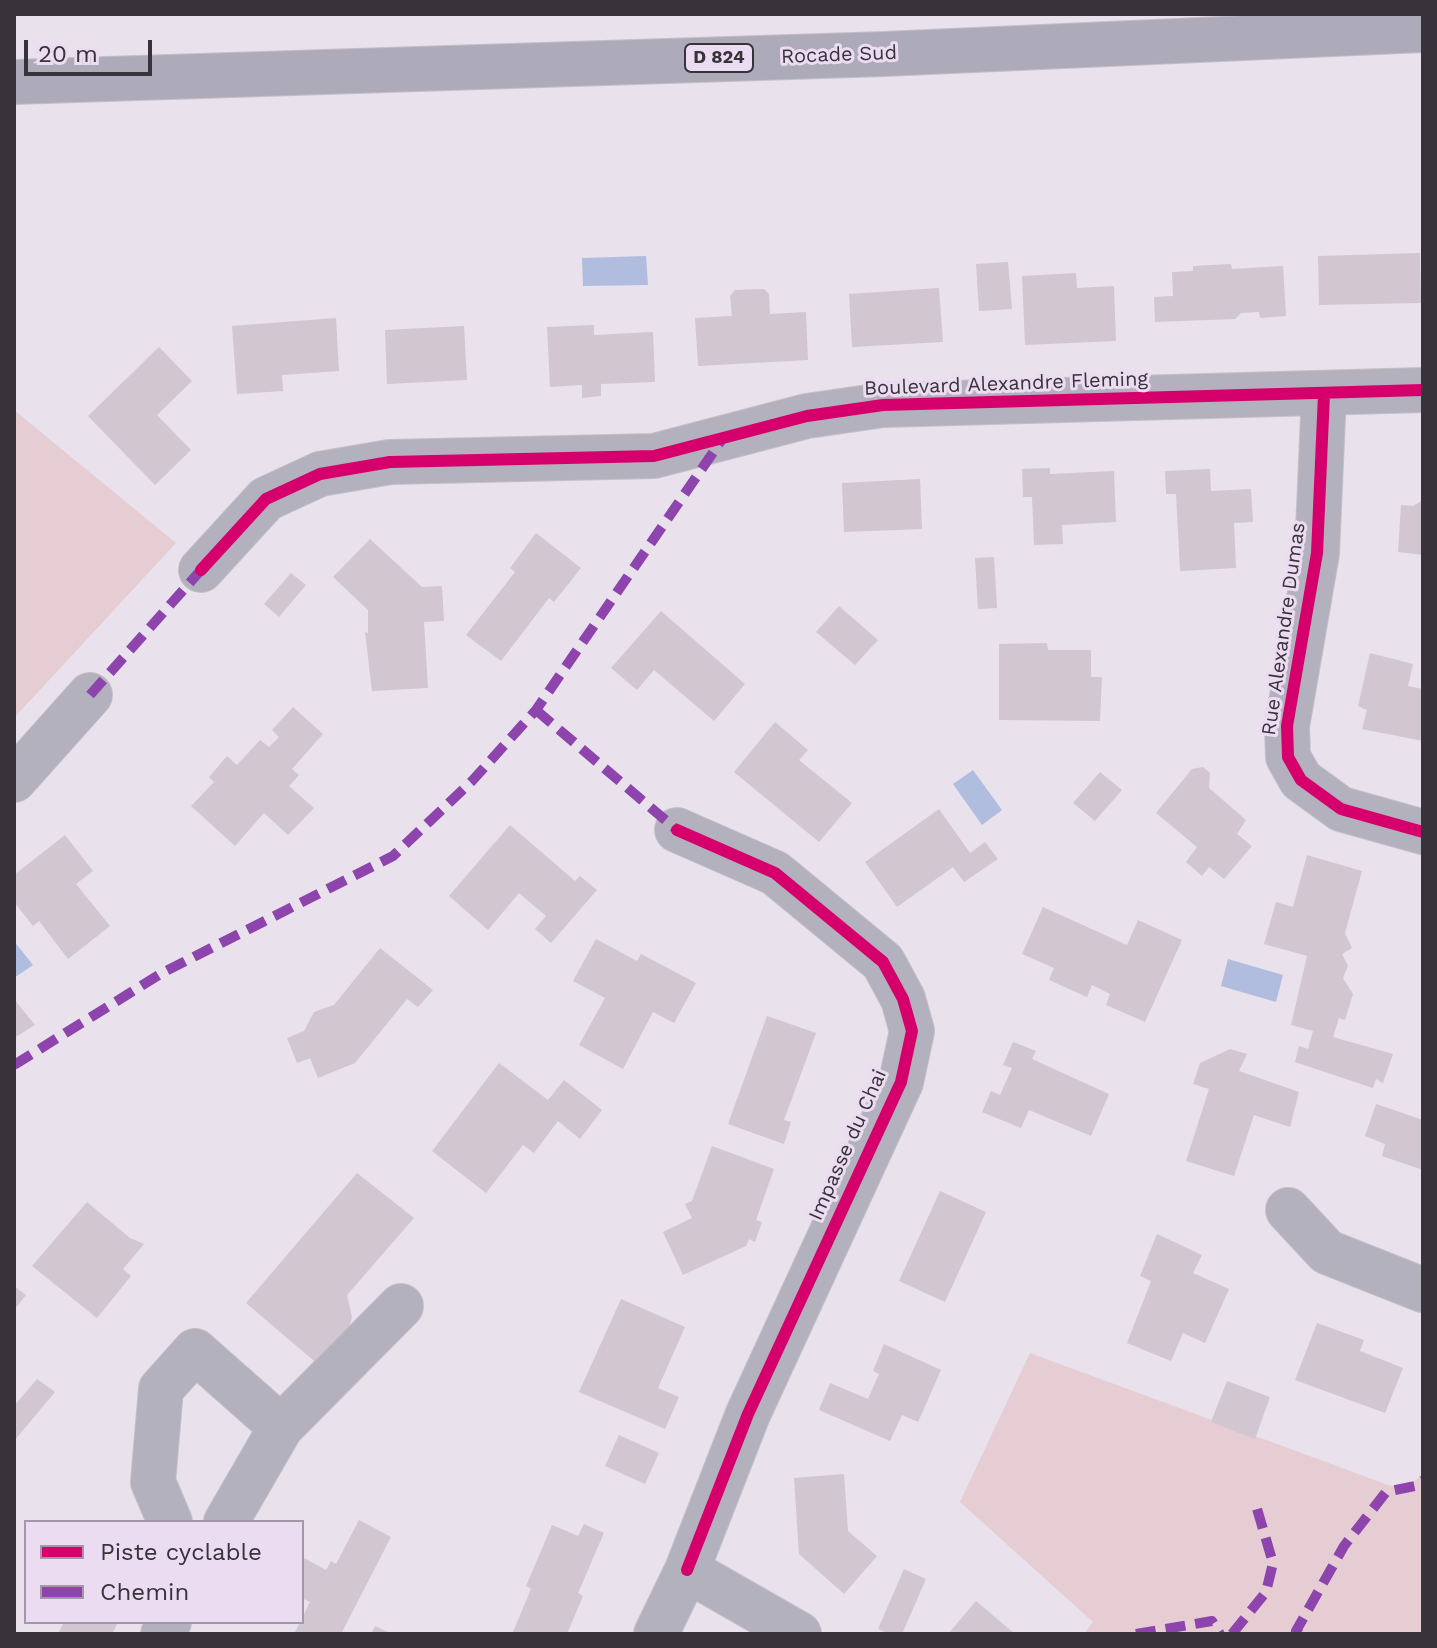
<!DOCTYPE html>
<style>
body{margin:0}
#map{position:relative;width:1437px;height:1648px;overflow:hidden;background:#e9e1ec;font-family:"Work Sans",sans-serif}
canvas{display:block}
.frame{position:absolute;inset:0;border:16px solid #38323a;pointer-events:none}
.legend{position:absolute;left:24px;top:1520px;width:280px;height:104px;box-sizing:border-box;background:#ecdcf1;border:2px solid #a498a8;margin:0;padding:10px 14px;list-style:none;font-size:24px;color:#38323a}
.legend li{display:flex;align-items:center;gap:16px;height:40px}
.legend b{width:40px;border:2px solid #a498a8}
.scale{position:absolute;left:24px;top:40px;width:128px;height:36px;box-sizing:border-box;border:4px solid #38323a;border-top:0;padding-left:10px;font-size:24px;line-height:28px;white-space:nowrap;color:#38323a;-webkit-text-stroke:6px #ecdcf1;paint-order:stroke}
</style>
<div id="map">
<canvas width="1437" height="1648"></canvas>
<div class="frame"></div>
<ul class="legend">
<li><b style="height:10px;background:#d6006c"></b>Piste cyclable</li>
<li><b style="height:10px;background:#8e44ad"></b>Chemin</li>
</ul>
<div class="scale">20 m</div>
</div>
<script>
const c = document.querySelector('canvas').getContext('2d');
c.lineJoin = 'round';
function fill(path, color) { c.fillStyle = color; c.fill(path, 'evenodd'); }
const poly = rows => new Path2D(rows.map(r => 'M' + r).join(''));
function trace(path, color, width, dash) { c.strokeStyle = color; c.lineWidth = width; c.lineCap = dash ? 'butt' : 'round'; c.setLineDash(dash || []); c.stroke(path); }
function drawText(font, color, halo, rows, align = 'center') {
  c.font = font + ' "Work Sans",sans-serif'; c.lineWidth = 6; c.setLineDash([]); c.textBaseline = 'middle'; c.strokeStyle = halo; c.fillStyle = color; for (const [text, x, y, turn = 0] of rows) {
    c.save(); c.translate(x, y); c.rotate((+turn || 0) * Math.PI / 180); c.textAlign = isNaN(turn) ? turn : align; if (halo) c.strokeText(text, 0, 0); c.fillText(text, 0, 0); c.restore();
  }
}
const green = poly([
 [14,410,176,543,14,718],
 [1030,1353,1391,1486,1413,1482,1423,1475,1423,1634,1084,1634,1093,1622,960,1502]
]);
const water = poly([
 [646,256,648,285,583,286,582,258],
 [973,770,1002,810,982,825,953,784],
 [14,941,33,965,14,978],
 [1228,959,1283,975,1276,1002,1221,986]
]);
const building = poly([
 [1420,253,1421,303,1319,305,1318,256],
 [1008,262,1012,309,979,311,976,264],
 [1231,264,1232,269,1283,266,1286,316,1260,318,1259,312,1241,313,1235,319,1155,322,1154,297,1173,296,1172,272,1193,271,1193,266],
 [1076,273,1077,288,1114,286,1116,341,1025,345,1022,276],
 [939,288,943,342,852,347,849,294],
 [764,289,769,294,770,314,806,312,808,360,698,366,695,318,732,316,730,296,735,290],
 [336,318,339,371,282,375,283,391,237,394,232,326],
 [594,325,594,335,653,332,655,382,601,384,601,396,582,398,582,385,550,387,547,327],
 [464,326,467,380,387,384,385,330],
 [159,347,192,381,157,415,191,450,155,485,88,416],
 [1050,468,1050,474,1114,471,1116,522,1062,525,1063,544,1034,545,1032,497,1023,497,1022,469],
 [1210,469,1211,491,1251,489,1253,522,1234,523,1236,568,1180,571,1176,494,1166,494,1165,471],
 [920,479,922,529,844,532,842,483],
 [1423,500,1423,555,1398,552,1401,505,1413,506],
 [536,533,581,568,554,602,549,598,501,661,466,635,515,572,510,568],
 [370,539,422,587,442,586,444,621,424,622,428,688,372,691,365,632,368,633,368,610,333,577],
 [994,557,997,608,978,609,975,558],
 [291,573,306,585,279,617,264,604],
 [839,606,878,640,855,665,816,632],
 [661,611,745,684,714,721,654,670,637,690,611,668],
 [1047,643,1048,650,1091,650,1091,677,1102,677,1100,721,999,720,999,644],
 [1370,653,1413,664,1408,686,1423,689,1423,741,1362,729,1367,710,1358,706],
 [293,707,323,734,292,769,299,775,289,786,314,808,288,835,264,813,235,846,191,806,214,782,209,777,227,756,237,765,260,740,269,747,279,737,272,730],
 [775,722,808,750,799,760,852,803,819,842,734,772],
 [1203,767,1210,773,1209,788,1246,820,1237,834,1252,846,1224,879,1209,867,1202,876,1186,862,1197,847,1156,813,1192,769],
 [1100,772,1122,790,1095,821,1073,803],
 [939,809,970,853,985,842,998,859,964,882,953,867,897,907,865,862],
 [510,825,575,881,580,876,597,890,551,943,535,929,546,916,519,893,488,930,449,896],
 [65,835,93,871,76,884,110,926,68,959,39,921,33,926,14,902,14,875],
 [1307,855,1362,871,1345,933,1352,948,1342,954,1348,966,1343,978,1353,994,1345,1020,1339,1018,1333,1037,1393,1054,1383,1083,1376,1079,1373,1088,1295,1062,1299,1046,1308,1049,1313,1031,1291,1025,1307,956,1264,944,1276,902,1293,907],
 [1043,907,1127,945,1138,920,1182,940,1145,1022,1106,1005,1110,994,1092,985,1087,997,1049,980,1054,968,1022,954],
 [596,939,637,961,641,954,696,983,674,1023,653,1012,623,1069,579,1045,605,998,573,981],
 [380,948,433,990,418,1007,407,999,355,1063,318,1078,310,1058,297,1063,287,1038,304,1031,314,1012,334,1005],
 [14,999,35,1025,14,1038],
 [767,1016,816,1033,784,1120,791,1122,784,1144,728,1124],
 [1013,1042,1036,1051,1032,1059,1109,1094,1091,1136,1029,1110,1021,1128,982,1112,991,1091,1000,1095,1012,1068,1003,1065],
 [1230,1049,1247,1054,1239,1071,1299,1092,1290,1127,1254,1115,1234,1176,1186,1161,1209,1089,1193,1084,1200,1063],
 [499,1063,548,1100,564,1080,602,1110,580,1139,558,1121,534,1153,523,1145,486,1193,432,1151],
 [1376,1104,1423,1120,1423,1170,1382,1156,1385,1144,1365,1136],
 [712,1146,774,1169,756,1220,762,1222,755,1242,749,1239,746,1246,683,1275,663,1232,692,1218,685,1204,692,1201],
 [357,1173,414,1218,347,1295,352,1317,347,1334,320,1366,246,1303],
 [940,1191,986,1212,945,1302,899,1281],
 [87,1202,130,1238,144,1244,123,1269,131,1276,97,1318,32,1266],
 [1157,1234,1202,1255,1193,1273,1229,1289,1205,1343,1183,1333,1171,1361,1127,1343,1151,1281,1140,1276],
 [14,1286,26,1295,14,1310],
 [621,1299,685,1327,658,1388,679,1397,665,1429,579,1392],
 [1317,1323,1364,1340,1360,1351,1403,1368,1385,1413,1295,1380],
 [884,1344,941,1370,918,1422,902,1415,890,1441,819,1410,830,1383,868,1399,879,1374,873,1371],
 [37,1379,55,1392,14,1441,14,1406],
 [1227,1381,1270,1397,1255,1439,1211,1422],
 [619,1435,659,1453,645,1484,605,1466],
 [844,1474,848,1531,877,1556,844,1594,799,1554,794,1478],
 [359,1520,391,1537,341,1634,294,1634,310,1602,302,1598,302,1557,326,1570,331,1561,336,1564],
 [584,1524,604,1533,578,1593,583,1596,567,1634,512,1634,531,1589,526,1586,552,1525,578,1536],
 [904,1569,926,1579,902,1634,890,1634,878,1629],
 [976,1601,1015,1634,948,1634],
 [64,1622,118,1622,112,1634,58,1634],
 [375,1626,392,1634,371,1634]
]);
const minor = poly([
 [1324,394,1317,553,1287,726,1288,757,1301,780,1341,809,1423,832],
 [201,570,266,499,320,474,390,462,654,456,807,416,883,405,1423,390],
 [14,780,90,695],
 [677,830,775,873,883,962,903,999,912,1031,901,1082,748,1414,687,1570],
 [1288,1210,1327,1252,1423,1290],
 [170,1522,153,1482,161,1389,195,1351,281,1427],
 [226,1522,281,1427,401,1306],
 [163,1634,169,1622],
 [656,1634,687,1570,799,1634]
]);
const major = poly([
 [14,82,884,54,1423,30]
]);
const quiet = poly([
 [90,695,201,570],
 [536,710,677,830],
 [14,1065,162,973,393,856,472,781,536,710,721,441],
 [1136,1634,1212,1621,1220,1634],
 [1232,1634,1266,1592,1273,1563,1255,1502],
 [1300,1634,1296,1631,1344,1546,1386,1492,1415,1486,1423,1480]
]);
const cycleway = poly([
 [1324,394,1317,553,1287,726,1288,757,1301,780,1341,809,1423,832],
 [201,570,266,499,320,474,390,462,654,456,807,416,883,405,1423,390],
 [677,830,775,873,883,962,903,999,912,1031,901,1082,748,1414,687,1570]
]);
const shields = [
 [719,58,68]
];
const shieldNames = [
 ["D 824",719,58]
];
const streetNames = [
 ["Rocade Sud",839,55,-2],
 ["Boulevard Alexandre Fleming",1006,384,-2],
 ["Rue Alexandre Dumas",1284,629,-82],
 ["Impasse du Chai",848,1145,-66]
];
fill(green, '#e5cdd3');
fill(water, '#b1bddf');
fill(building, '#d2c6d0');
trace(minor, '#c5bfc8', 46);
trace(major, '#c5bfc8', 46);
trace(minor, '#b3b1bd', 44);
trace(major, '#adaab9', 44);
trace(quiet, '#8e44ad', 10, [20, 10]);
trace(cycleway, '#d6006c', 12);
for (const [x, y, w] of shields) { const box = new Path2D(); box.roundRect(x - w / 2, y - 14, w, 28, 6); c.fillStyle = '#ecdcf1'; c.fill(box); trace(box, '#38323a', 2); }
drawText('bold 18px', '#38323a', null, shieldNames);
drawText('20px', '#38323a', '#ecdcf1', streetNames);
</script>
